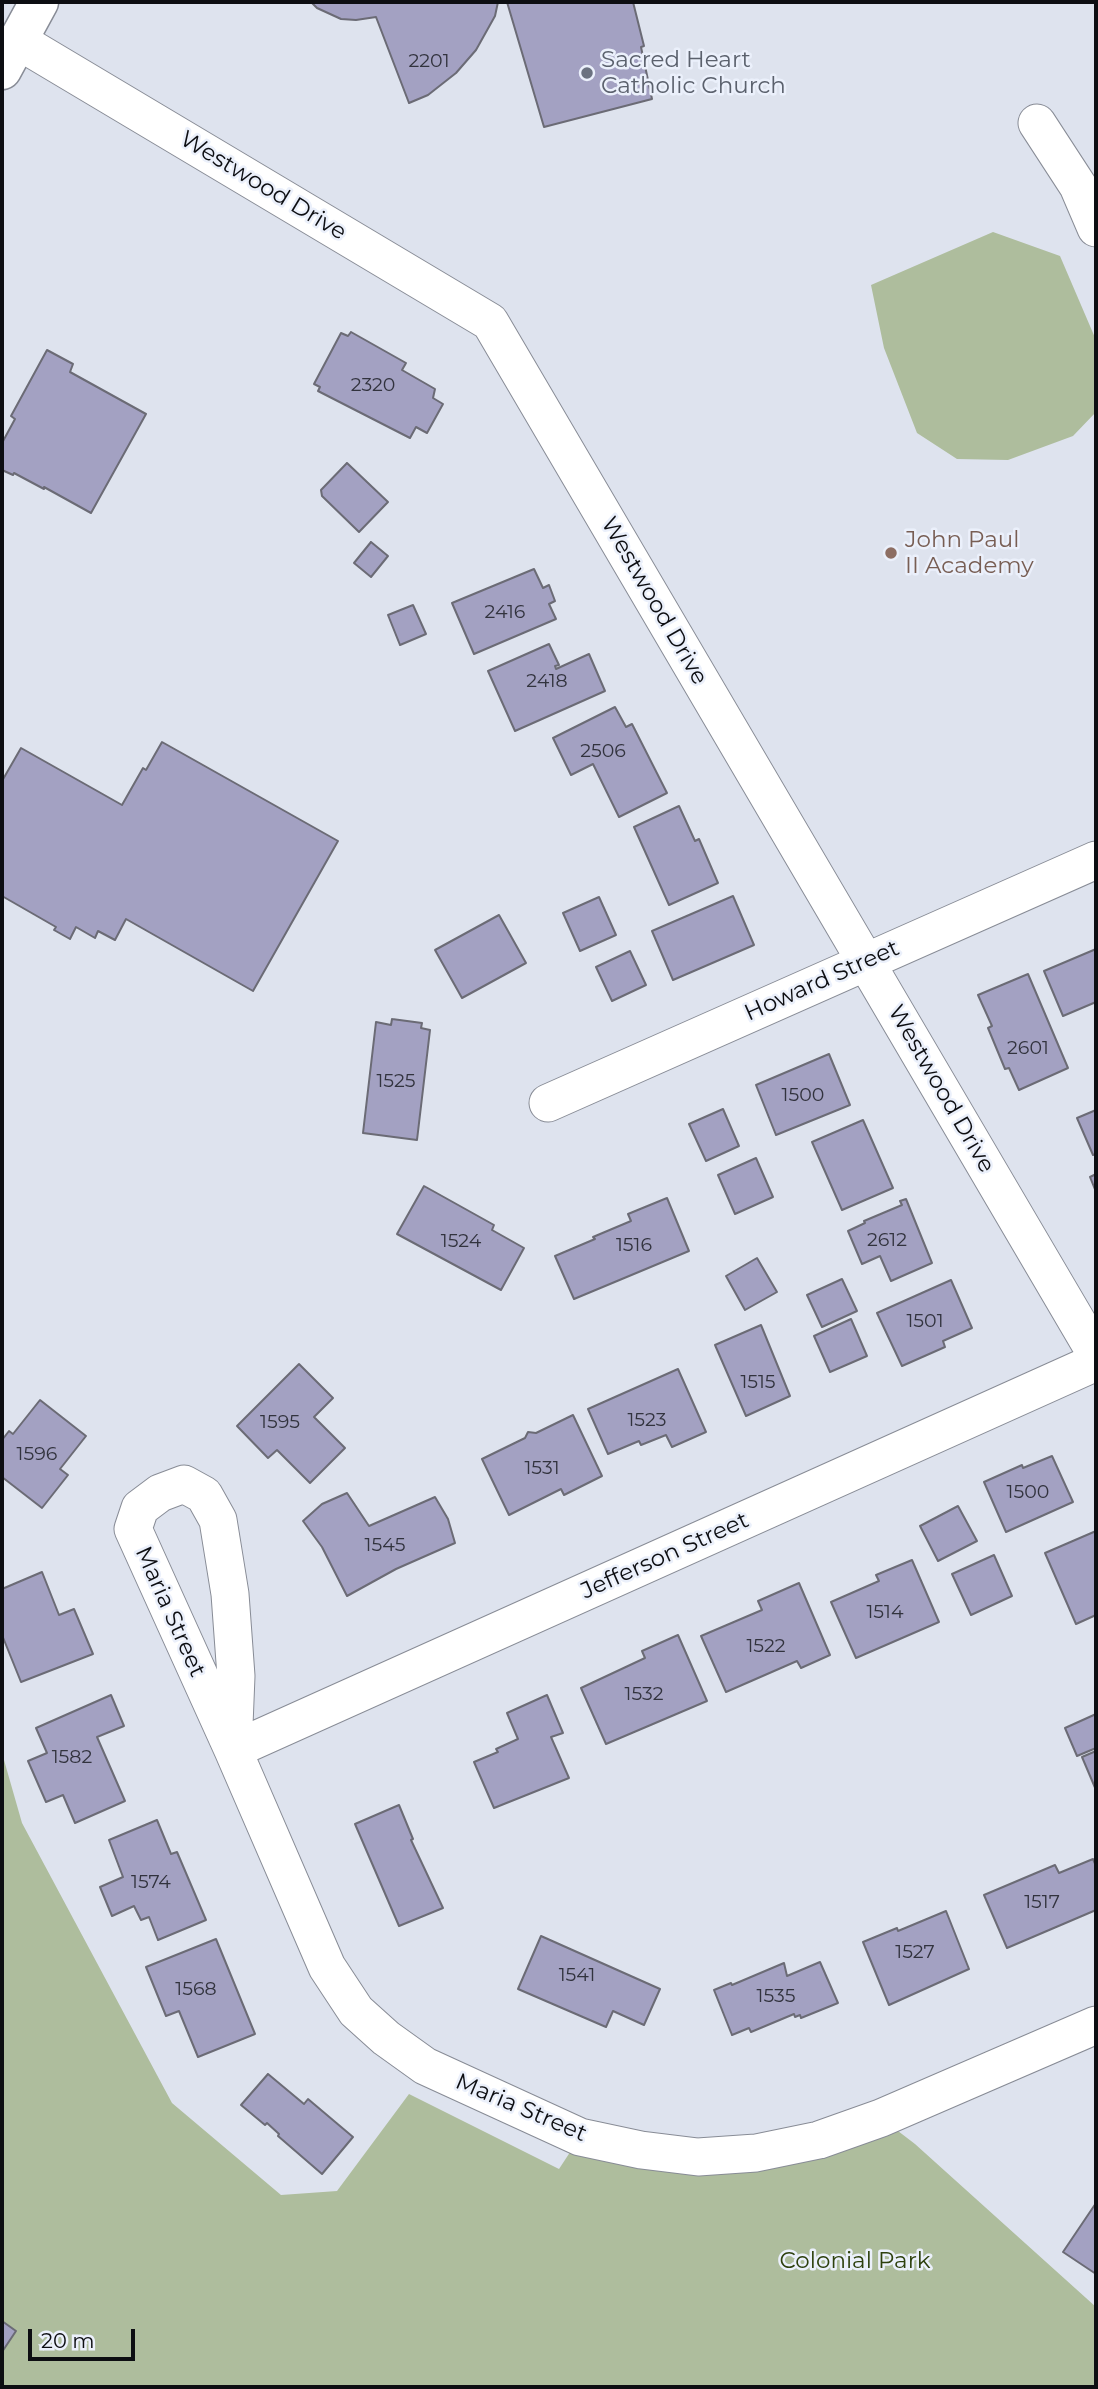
<!DOCTYPE html>
<style>
body{margin:0}
#map{position:relative;width:1098px;height:2389px;overflow:hidden;background:#dee3ee;font-family:Montserrat,sans-serif}
canvas{display:block}
.frame{position:absolute;inset:0;border:4px solid #0d0e12;pointer-events:none}
.scale{position:absolute;left:28px;top:2329px;width:107px;height:32px;box-sizing:border-box;border:4px solid #0d0e12;border-top:0;padding-left:9px;font-size:21px;line-height:24px;white-space:nowrap;color:#0d0e12;-webkit-text-stroke:5px #ebf0fb;paint-order:stroke}
</style>
<div id="map">
<canvas width="1098" height="2389"></canvas>
<div class="frame"></div>
<div class="scale">20 m</div>
</div>
<script>
const c = document.querySelector('canvas').getContext('2d');
c.lineJoin = 'round';
function fill(path, color) { c.fillStyle = color; c.fill(path, 'evenodd'); }
const poly = rows => new Path2D(rows.map(r => 'M' + r).join(''));
function trace(path, color, width, dash) { c.strokeStyle = color; c.lineWidth = width; c.lineCap = dash ? 'butt' : 'round'; c.setLineDash(dash || []); c.stroke(path); }
function drawText(font, color, halo, rows, align = 'center') {
  c.font = font + ' Montserrat,sans-serif'; c.lineWidth = 5; c.setLineDash([]); c.textBaseline = 'middle'; c.strokeStyle = halo; c.fillStyle = color; for (const [text, x, y, turn = 0] of rows) {
    c.save(); c.translate(x, y); c.rotate((+turn || 0) * Math.PI / 180); c.textAlign = isNaN(turn) ? turn : align; if (halo) c.strokeText(text, 0, 0); c.fillText(text, 0, 0); c.restore();
  }
}
const green = poly([
 [993,232,1060,256,1096,340,1096,412,1073,436,1008,460,957,459,917,433,884,348,871,285],
 [2,1753,22,1823,172,2103,281,2195,337,2191,409,2094,559,2169,580,2137,641,2150,881,2118,915,2144,1096,2307,1096,2387,2,2387]
]);
const building = poly([
 [311,2,498,2,495,16,476,50,456,73,428,95,409,103,376,17,356,20,341,19,317,8,311,2],
 [507,2,633,2,644,46,641,47,652,99,544,127,507,2],
 [351,332,406,363,402,370,435,389,433,398,443,404,427,433,416,427,410,438,318,391,320,387,314,384,341,333,348,336,351,332],
 [47,350,73,364,70,372,146,414,91,513,44,487,44,489,14,473,13,475,2,470,2,443,15,419,11,416,47,350],
 [347,463,388,502,359,532,322,496,321,490,347,463],
 [371,542,388,556,371,577,354,563,371,542],
 [534,569,543,588,549,585,555,601,549,604,556,619,474,654,452,603,534,569],
 [413,605,426,634,400,645,388,615,413,605],
 [549,644,559,665,555,666,556,669,589,654,605,691,515,731,488,671,549,644],
 [615,707,626,727,632,724,667,793,619,817,593,764,571,775,553,738,615,707],
 [162,742,338,841,253,991,126,919,115,940,98,931,95,938,76,927,70,939,54,930,56,927,2,896,2,781,21,748,122,805,143,768,146,770,162,742],
 [679,806,695,841,699,839,718,883,669,905,634,827,679,806],
 [733,896,754,945,673,980,652,931,733,896],
 [599,897,616,935,580,951,563,913,599,897],
 [499,915,526,963,462,998,435,950,499,915],
 [1096,949,1096,1002,1063,1016,1044,971,1096,949],
 [630,951,646,985,612,1001,596,967,630,951],
 [1028,974,1068,1068,1019,1090,1009,1068,1005,1069,988,1028,992,1026,978,995,1028,974],
 [392,1019,422,1023,421,1028,430,1030,417,1140,363,1133,376,1022,391,1025,392,1019],
 [829,1054,850,1105,776,1135,756,1085,829,1054],
 [723,1109,739,1146,706,1161,689,1124,723,1109],
 [1096,1110,1096,1154,1093,1155,1077,1118,1096,1110],
 [863,1120,893,1188,842,1210,812,1142,863,1120],
 [756,1158,773,1197,735,1214,718,1175,756,1158],
 [1096,1174,1096,1192,1090,1177,1096,1174],
 [424,1186,494,1225,492,1230,524,1248,501,1290,397,1234,424,1186],
 [667,1198,689,1251,574,1299,555,1256,595,1239,593,1237,631,1221,628,1214,667,1198],
 [906,1199,932,1263,891,1281,880,1256,862,1264,848,1231,865,1223,864,1221,902,1205,900,1201,906,1199],
 [757,1258,777,1292,745,1310,726,1276,757,1258],
 [842,1279,857,1311,822,1327,807,1295,842,1279],
 [951,1280,972,1328,943,1341,945,1347,902,1366,877,1313,951,1280],
 [851,1319,867,1356,830,1372,814,1336,851,1319],
 [761,1325,790,1396,746,1416,715,1345,761,1325],
 [299,1364,333,1398,314,1417,345,1448,310,1483,277,1450,268,1458,237,1426,299,1364],
 [678,1369,706,1432,672,1447,666,1435,641,1445,639,1441,608,1454,588,1409,678,1369],
 [40,1400,86,1436,60,1469,68,1475,42,1508,2,1477,2,1440,9,1431,13,1434,40,1400],
 [573,1415,602,1476,564,1495,561,1489,509,1515,482,1459,525,1438,528,1432,536,1433,573,1415],
 [1052,1456,1073,1502,1006,1532,984,1482,1022,1465,1023,1468,1052,1456],
 [347,1493,369,1526,435,1497,448,1519,455,1543,396,1569,347,1596,322,1547,303,1521,322,1504,347,1493],
 [958,1506,977,1541,938,1561,920,1526,958,1506],
 [1096,1531,1096,1615,1076,1624,1045,1553,1096,1531],
 [994,1555,1012,1596,971,1615,952,1574,994,1555],
 [912,1560,939,1622,856,1658,831,1602,879,1581,876,1575,912,1560],
 [42,1572,59,1615,74,1609,93,1654,21,1682,2,1635,2,1589,42,1572],
 [799,1583,830,1655,801,1668,797,1661,726,1692,701,1636,762,1610,758,1601,799,1583],
 [678,1635,707,1701,606,1744,581,1688,645,1658,642,1651,678,1635],
 [111,1695,124,1726,97,1737,125,1801,75,1823,63,1795,46,1802,28,1761,47,1753,36,1728,111,1695],
 [547,1695,563,1733,551,1737,569,1778,494,1808,474,1762,498,1752,496,1749,518,1739,507,1713,547,1695],
 [1096,1714,1096,1748,1077,1756,1065,1728,1096,1714],
 [1096,1751,1096,1790,1082,1757,1096,1751],
 [399,1805,413,1839,411,1840,443,1908,399,1926,355,1824,399,1805],
 [157,1820,171,1854,177,1852,206,1920,158,1940,149,1917,141,1920,134,1906,112,1916,100,1887,123,1877,109,1840,157,1820],
 [1093,1859,1096,1866,1096,1910,1007,1948,984,1895,1055,1865,1059,1873,1093,1859],
 [946,1911,969,1969,889,2005,863,1942,897,1928,898,1931,946,1911],
 [541,1936,660,1989,644,2025,613,2011,606,2027,518,1989,541,1936],
 [216,1939,255,2034,198,2057,179,2011,166,2016,146,1967,216,1939],
 [820,1962,838,2003,801,2018,800,2015,795,2017,794,2014,751,2032,749,2028,732,2035,714,1990,731,1983,732,1985,784,1963,787,1976,820,1962],
 [268,2074,304,2104,308,2099,353,2137,322,2174,278,2136,279,2134,267,2123,265,2125,241,2105,268,2074],
 [1096,2203,1096,2274,1063,2252,1096,2203],
 [2,2321,16,2331,2,2352,2,2321]
]);
const street = poly([
 [17,40,490,322,1096,1354],
 [1037,123,1078,186,1096,228],
 [548,1103,1096,860],
 [233,1750,236,1676,230,1594,218,1520,204,1495,184,1484,160,1493,140,1508,133,1529,233,1750,327,1967,356,2011,386,2038,425,2066,580,2137,641,2150,698,2157,756,2153,819,2140,881,2118,1096,2025],
 [233,1750,1096,1362]
]);
const primary = poly([
 [2,70,39,2]
]);
const markers = [
 [587,73,7,"#6b7280"],
 [891,553,7,"#8d6e63"]
];
const numberNames = [
 ["2201",429,61],
 ["2320",373,385],
 ["2416",505,612],
 ["2418",547,681],
 ["2506",603,751],
 ["2601",1028,1048],
 ["1525",396,1081],
 ["1500",803,1095],
 ["2612",887,1240],
 ["1524",461,1241],
 ["1516",634,1245],
 ["1501",925,1321],
 ["1515",758,1382],
 ["1523",647,1420],
 ["1595",280,1422],
 ["1596",37,1454],
 ["1531",542,1468],
 ["1500",1028,1492],
 ["1545",385,1545],
 ["1514",885,1612],
 ["1522",766,1646],
 ["1532",644,1694],
 ["1582",72,1757],
 ["1574",151,1882],
 ["1517",1042,1902],
 ["1527",915,1952],
 ["1541",577,1975],
 ["1568",196,1989],
 ["1535",776,1996]
];
const worshipNames = [
 ["Sacred Heart",601,60],
 ["Catholic Church",601,86]
];
const streetNames = [
 ["Westwood Drive",263,186,31],
 ["Westwood Drive",654,601,60],
 ["Howard Street",822,981,-24],
 ["Westwood Drive",941,1089,60],
 ["Jefferson Street",665,1556,-24],
 ["Maria Street",170,1612,66],
 ["Maria Street",521,2108,23]
];
const educationNames = [
 ["John Paul",905,540],
 ["II Academy",905,566]
];
const parkNames = [
 ["Colonial Park",855,2261]
];
fill(green, '#aebd9d');
fill(building, '#a3a1c2');
trace(building, '#6b6b75', 2);
trace(street, '#888c96', 39);
trace(primary, '#888c96', 41);
trace(street, '#fff', 37);
trace(primary, '#fff', 38);
for (const [x, y, r, color] of markers) { const dot = new Path2D(); dot.arc(x, y, r, 0, 2 * Math.PI); c.fillStyle = color; c.fill(dot); trace(dot, '#ebf0fb', 2.5); }
drawText('19px', '#32333e', null, numberNames);
drawText('23px', '#5b616d', '#ebf0fb', worshipNames, 'left');
drawText('23px', '#0d0e12', '#ebf0fb', streetNames);
drawText('23px', '#785e54', '#ebf0fb', educationNames, 'left');
drawText('23px', '#2d400d', '#ebf0fb', parkNames);
</script>
